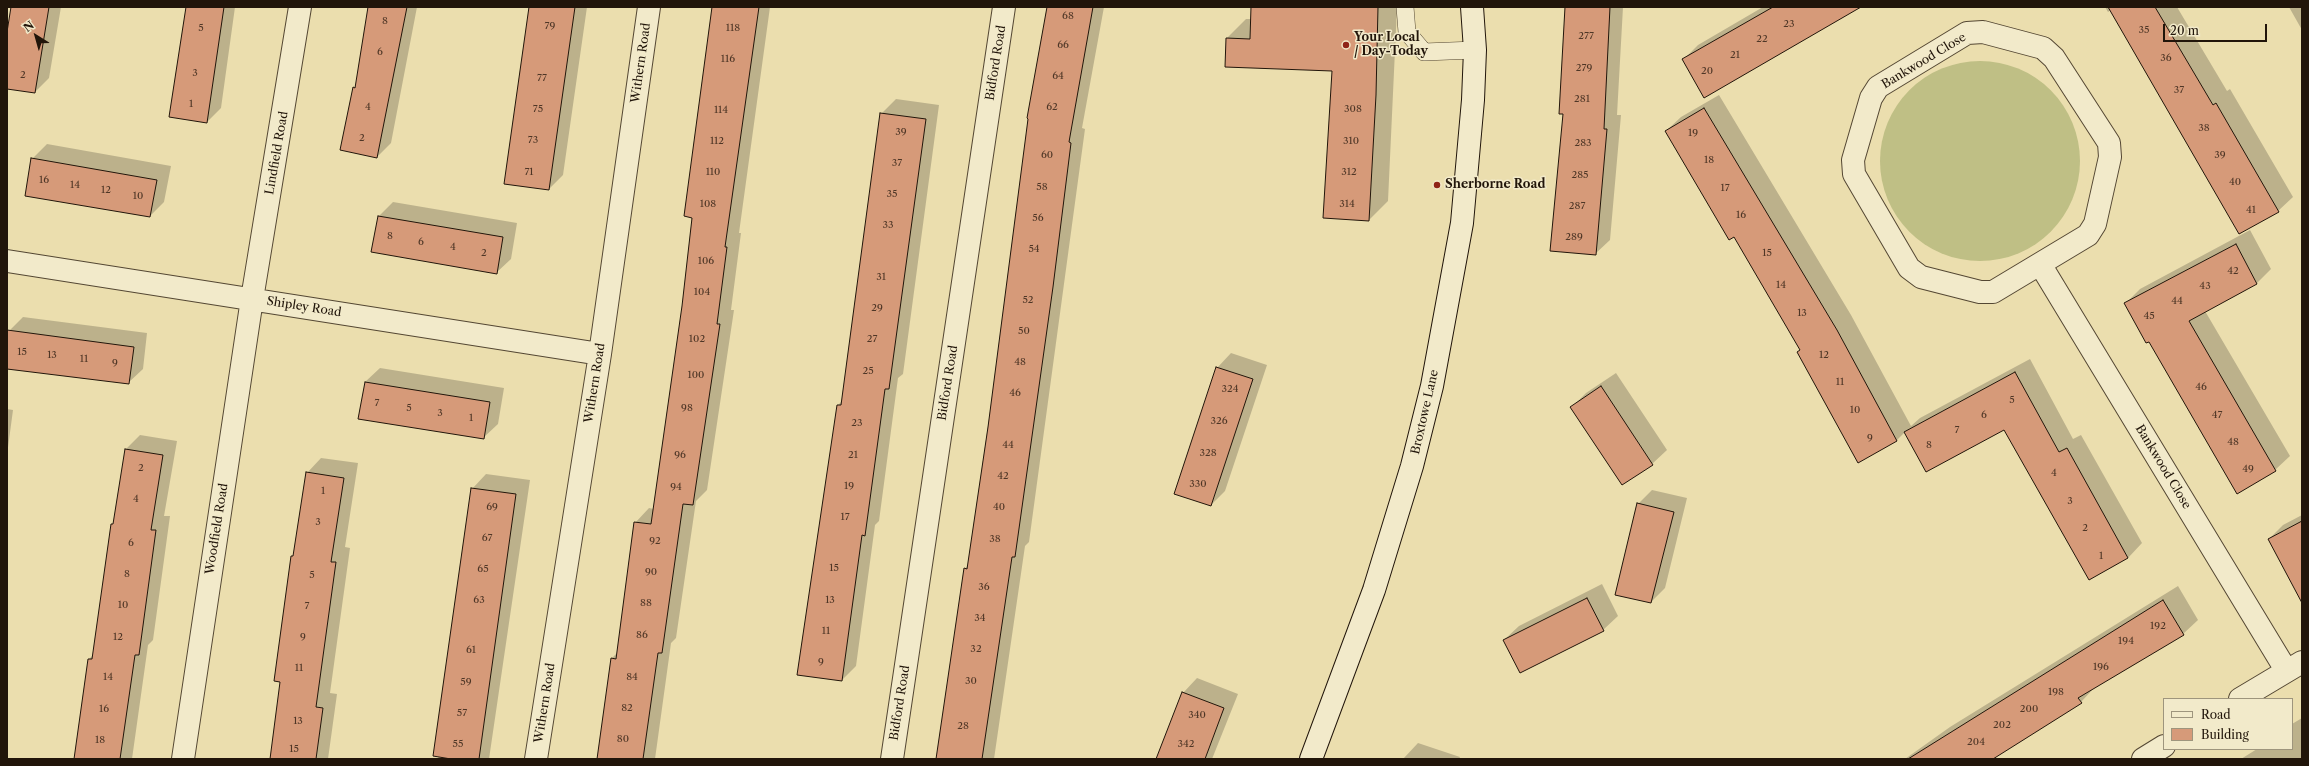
<!DOCTYPE html>
<style>
body{margin:0}
#map{position:relative;width:2309px;height:766px;overflow:hidden;background:#ebdeae;font-family:"Libre Caslon Text",serif}
canvas{display:block}
.frame{position:absolute;inset:0;border:8px solid #21150a;pointer-events:none}
.legend{position:absolute;left:2163px;top:698px;width:130px;height:52px;box-sizing:border-box;background:#f2eaca;border:1px solid #9e957d;margin:0;padding:5px 7px;list-style:none;font-size:12px;color:#21150a}
.legend li{display:flex;align-items:center;gap:8px;height:20px}
.legend b{width:20px;border:1px solid #9e957d}
.north{position:absolute;left:16px;top:16px;width:40px;height:40px;-webkit-text-stroke:3px #f2eaca;paint-order:stroke;rotate:323deg;font-size:11px;font-weight:700;line-height:16px;text-align:center;color:#21150a}
.north::after{content:'';display:block;margin:auto;width:14px;height:18px;background:#21150a;clip-path:polygon(50% 0,100% 100%,50% 72%,0 100%)}
.scale{position:absolute;left:2163px;top:24px;width:104px;height:18px;box-sizing:border-box;border:2px solid #21150a;border-top:0;padding-left:5px;font-size:12px;line-height:14px;white-space:nowrap;color:#21150a;-webkit-text-stroke:3px #f2eaca;paint-order:stroke}
</style>
<div id="map">
<canvas width="2309" height="766"></canvas>
<div class="frame"></div>
<ul class="legend">
<li><b style="height:5px;background:#f2eaca"></b>Road</li>
<li><b style="height:11px;background:#d69a79"></b>Building</li>
</ul>
<div class="north">N</div>
<div class="scale">20 m</div>
</div>
<script>
const c = document.querySelector('canvas').getContext('2d');
c.lineJoin = 'round';
function fill(path, color) { c.fillStyle = color; c.fill(path, 'evenodd'); }
const poly = rows => new Path2D(rows.map(r => 'M' + r).join(''));
function trace(path, color, width, dash) { c.strokeStyle = color; c.lineWidth = width; c.lineCap = dash ? 'butt' : 'round'; c.setLineDash(dash || []); c.stroke(path); }
function drawText(font, color, halo, rows, align = 'center') {
  c.font = font + ' "Libre Caslon Text",serif'; c.lineWidth = 3; c.setLineDash([]); c.textBaseline = 'middle'; c.strokeStyle = halo; c.fillStyle = color; for (const [text, x, y, turn = 0] of rows) {
    c.save(); c.translate(x, y); c.rotate((+turn || 0) * Math.PI / 180); c.textAlign = isNaN(turn) ? turn : align; if (halo) c.strokeText(text, 0, 0); c.fillText(text, 0, 0); c.restore();
  }
}
const green = poly([
 '1880 161a100 100 0 1 1 200 0a100 100 0 1 1-200 0Z'
]);
const shadow = poly([
 [12,7,61,7,49,78,35,92,7,88,7,36],
 [187,7,235,7,221,108,207,122],
 [370,7,417,7,391,143,377,157,354,88,356,85],
 [530,7,587,7,563,175,549,189],
 [713,7,770,7,739,233,741,233,731,310,734,310,707,490,696,501,676,638,671,643,655,759,598,759,612,658,617,653,635,523,649,508,654,509,683,306],
 [1048,7,1104,7,1082,128,1085,129,1029,542,1025,546,994,759,937,759,965,569,968,565],
 [1252,7,1397,7,1388,201,1369,220,1333,70,1227,38,1246,19,1251,19],
 [1565,7,1623,7,1617,115,1621,115,1610,240,1595,254,1564,113],
 [1763,7,1857,7,1684,59,1698,45],
 [2105,7,2177,7,2227,91,2230,89,2293,197,2278,211,2111,10,2108,12],
 [2289,7,2302,7,2302,30],
 [1719,95,1851,315,1911,426,1920,418,2030,359,2073,439,2081,435,2142,543,2128,558,2089,579,2004,428,1905,432,1897,440,1858,461,1801,349,1734,235,1666,131,1681,117],
 [896,99,939,105,903,374,898,378,879,521,875,525,856,666,842,680,838,405,842,401,881,114],
 [47,144,171,166,164,202,150,216,32,159],
 [393,202,517,223,511,259,496,273,379,216],
 [2250,230,2271,269,2257,283,2205,311,2290,456,2275,470,2149,341,2126,303,2140,289],
 [23,317,147,333,143,369,128,383,7,368,9,331],
 [1231,353,1267,365,1225,491,1211,505,1217,368],
 [380,368,504,388,498,424,483,438,360,418,365,382],
 [1616,373,1667,450,1652,464,1622,484,1572,407,1586,393],
 [7,409,13,410,7,455],
 [140,435,177,441,164,516,170,516,153,640,148,645,132,759,75,759,89,659,94,654,112,525,114,522,126,449],
 [321,458,358,463,345,547,350,548,330,693,337,694,328,759,271,759,282,681,292,556,295,554,307,473],
 [486,474,530,480,489,759,438,759,472,489],
 [1652,490,1687,498,1665,588,1651,602,1638,504],
 [2302,515,2302,566,2269,539,2283,525],
 [1602,584,1618,616,1603,630,1521,672,1504,640,1519,626],
 [2178,586,2198,620,2183,634,2095,687,2081,702,1990,759,1905,759,1950,727],
 [1197,678,1238,694,1212,759,1157,759,1183,693],
 [2302,718,2302,759,2241,759,2257,749,2292,749,2292,724],
 [1418,743,1460,757,1459,759,1403,759]
]);
const building = poly([
 [11,7,49,7,35,93,7,89,7,32,11,7],
 [186,7,224,7,207,123,169,117,186,7],
 [368,7,407,7,377,158,340,150,353,87,355,88,368,7],
 [529,7,575,7,549,190,504,184,529,7],
 [712,7,759,7,725,247,727,247,717,324,720,324,693,505,683,504,662,653,658,653,643,759,597,759,611,658,616,659,634,522,651,524,682,306,692,218,684,216,712,7],
 [1047,7,1093,7,1069,142,1071,143,1053,287,1015,557,1012,557,982,759,936,759,964,568,967,569,988,427,1028,119,1027,118,1047,7],
 [1251,7,1378,7,1376,95,1369,221,1323,218,1332,71,1225,67,1226,38,1250,39,1251,7],
 [1565,7,1610,7,1604,129,1607,129,1596,255,1550,251,1563,114,1559,114,1565,7],
 [1773,7,1861,7,1704,98,1682,59,1773,7],
 [2108,7,2155,7,2213,105,2216,103,2279,212,2239,234,2108,7],
 [1704,108,1837,330,1897,441,1858,463,1797,352,1800,350,1734,237,1729,240,1665,131,1704,108],
 [880,113,926,119,889,389,885,389,865,536,862,535,842,681,797,675,837,405,841,405,880,113],
 [31,158,157,180,150,217,25,196,31,158],
 [378,216,503,237,497,274,371,252,378,216],
 [2236,244,2257,284,2189,321,2276,471,2237,494,2149,342,2146,343,2124,303,2236,244],
 [7,330,134,347,129,384,7,369,7,330],
 [1216,367,1253,379,1211,506,1174,494,1216,367],
 [2015,372,2059,452,2067,448,2128,558,2089,580,2004,430,1926,472,1904,432,2015,372],
 [365,382,490,402,484,439,358,419,365,382],
 [1601,386,1653,465,1622,485,1570,407,1601,386],
 [125,449,163,455,151,530,156,530,139,655,135,655,120,759,74,759,88,659,92,659,111,524,113,524,125,449],
 [306,472,344,478,331,562,336,562,316,707,323,708,316,759,270,759,280,682,274,681,291,556,293,556,306,472],
 [471,488,516,494,479,759,451,759,433,756,471,488],
 [1637,503,1674,512,1651,603,1615,595,1637,503],
 [2302,521,2302,603,2268,539,2302,521],
 [1587,598,1604,631,1520,673,1503,640,1587,598],
 [2163,600,2184,635,2078,698,2082,703,1993,759,1908,759,2163,600],
 [1182,692,1224,708,1205,759,1156,759,1182,692]
]);
const service = poly([
 [1405,7,1407,32,1424,52,1475,50]
]);
const minor = poly([
 [1983,32,2043,48,2054,58,2109,143,2110,157,2095,224,2088,235,1993,292,1980,292,1921,277,1909,268,1854,174,1853,160,1871,98,1878,87,1967,33,1983,32],
 [7,261,600,354],
 [2040,264,2286,670],
 [2240,699,2302,662],
 [183,759,252,299,300,7],
 [536,759,600,354,649,7],
 [892,759,1004,7],
 [2143,759,2164,746]
]);
const secondary = poly([
 [1311,759,1374,590,1412,466,1432,386,1462,223,1473,100,1475,50,1472,7]
]);
const markers = [
 [1346,45,4,"#8f2418"],
 [1437,185,4,"#8f2418"]
];
const numberNames = [
 ["68",1068,16],
 ["8",385,21],
 ["23",1789,24],
 ["79",550,26],
 ["5",201,28],
 ["118",733,28],
 ["35",2144,30],
 ["277",1586,36],
 ["22",1762,39],
 ["66",1063,45],
 ["6",380,52],
 ["21",1735,55],
 ["36",2166,58],
 ["116",728,59],
 ["279",1584,68],
 ["20",1707,71],
 ["3",195,73],
 ["2",23,75],
 ["64",1058,76],
 ["77",542,78],
 ["37",2179,90],
 ["281",1582,99],
 ["1",191,104],
 ["4",368,107],
 ["62",1052,107],
 ["75",538,109],
 ["308",1353,109],
 ["114",721,110],
 ["38",2204,128],
 ["39",901,132],
 ["19",1693,133],
 ["2",362,138],
 ["73",533,140],
 ["112",717,141],
 ["310",1351,141],
 ["283",1583,143],
 ["60",1047,155],
 ["39",2220,155],
 ["18",1709,160],
 ["37",897,163],
 ["71",529,172],
 ["110",713,172],
 ["312",1349,172],
 ["285",1580,175],
 ["16",44,180],
 ["40",2235,182],
 ["14",75,185],
 ["58",1042,187],
 ["17",1725,188],
 ["12",106,190],
 ["35",892,194],
 ["10",138,196],
 ["108",708,204],
 ["314",1347,204],
 ["287",1577,206],
 ["41",2251,210],
 ["16",1741,215],
 ["56",1038,218],
 ["33",888,225],
 ["8",390,236],
 ["289",1574,237],
 ["6",421,242],
 ["4",453,247],
 ["54",1034,249],
 ["2",484,253],
 ["15",1767,253],
 ["106",706,261],
 ["42",2233,271],
 ["31",881,277],
 ["14",1781,285],
 ["43",2205,286],
 ["104",702,292],
 ["52",1028,300],
 ["44",2177,301],
 ["29",877,308],
 ["13",1802,313],
 ["45",2149,316],
 ["50",1024,331],
 ["102",697,339],
 ["27",872,339],
 ["15",22,352],
 ["13",52,355],
 ["12",1824,355],
 ["11",84,359],
 ["48",1020,362],
 ["9",115,363],
 ["25",868,371],
 ["100",696,375],
 ["11",1840,382],
 ["46",2201,387],
 ["324",1230,389],
 ["46",1015,393],
 ["5",2012,400],
 ["7",377,403],
 ["5",409,408],
 ["98",687,408],
 ["10",1855,410],
 ["3",440,413],
 ["6",1984,415],
 ["47",2217,415],
 ["1",471,418],
 ["326",1219,421],
 ["23",857,423],
 ["7",1957,430],
 ["9",1870,438],
 ["48",2233,442],
 ["44",1008,445],
 ["8",1929,445],
 ["328",1208,453],
 ["96",680,455],
 ["21",853,455],
 ["2",141,468],
 ["49",2248,469],
 ["4",2054,473],
 ["42",1003,476],
 ["330",1198,484],
 ["19",849,486],
 ["94",676,487],
 ["1",323,491],
 ["4",136,499],
 ["3",2070,501],
 ["69",492,507],
 ["40",999,507],
 ["17",845,517],
 ["3",318,522],
 ["2",2085,528],
 ["67",487,538],
 ["38",995,539],
 ["92",655,541],
 ["6",131,543],
 ["1",2101,556],
 ["15",834,568],
 ["65",483,569],
 ["90",651,572],
 ["8",127,574],
 ["5",312,575],
 ["36",984,587],
 ["63",479,600],
 ["13",830,600],
 ["88",646,603],
 ["10",123,605],
 ["7",307,606],
 ["34",980,618],
 ["192",2158,626],
 ["11",826,631],
 ["86",642,635],
 ["12",118,637],
 ["9",303,637],
 ["194",2126,641],
 ["32",976,649],
 ["61",471,650],
 ["9",821,662],
 ["196",2101,667],
 ["11",299,668],
 ["14",108,677],
 ["84",632,677],
 ["30",971,681],
 ["59",466,682],
 ["198",2056,692],
 ["82",627,708],
 ["16",104,709],
 ["200",2029,709],
 ["57",462,713],
 ["340",1197,715],
 ["13",298,721],
 ["202",2002,725],
 ["28",963,726],
 ["80",623,739],
 ["18",100,740],
 ["204",1976,742],
 ["55",458,744],
 ["342",1186,744],
 ["15",294,749]
];
const poiNames = [
 ["Your Local",1354,38],
 ["/ Day-Today",1354,52],
 ["Sherborne Road",1445,185]
];
const streetNames = [
 ["Bankwood Close",1924,61,-31],
 ["Withern Road",641,63,-82],
 ["Bidford Road",996,63,-81],
 ["Lindfield Road",277,153,-80],
 ["Shipley Road",304,307,9],
 ["Withern Road",595,383,-81],
 ["Bidford Road",948,383,-81],
 ["Broxtowe Lane",1425,412,-77],
 ["Bankwood Close",2163,467,59],
 ["Woodfield Road",217,529,-81],
 ["Withern Road",545,703,-81],
 ["Bidford Road",900,703,-81]
];
fill(green, '#bfbf85');
fill(shadow, '#0003');
fill(building, '#d69a79');
trace(building, '#21150a', 1);
trace(service, '#544733', 18);
trace(minor, '#544733', 24);
trace(secondary, '#21150a', 24);
trace(service, '#f2eaca', 17);
trace(minor, '#f2eaca', 22);
trace(secondary, '#f2eaca', 22);
for (const [x, y, r, color] of markers) { const dot = new Path2D(); dot.arc(x, y, r, 0, 2 * Math.PI); c.fillStyle = color; c.fill(dot); trace(dot, '#f2eaca', 1.5); }
drawText('10px', '#4e3626', null, numberNames);
drawText('bold 12px', '#21150a', '#f2eaca', poiNames, 'left');
drawText('12px', '#21150a', '#f2eaca', streetNames);
</script>
